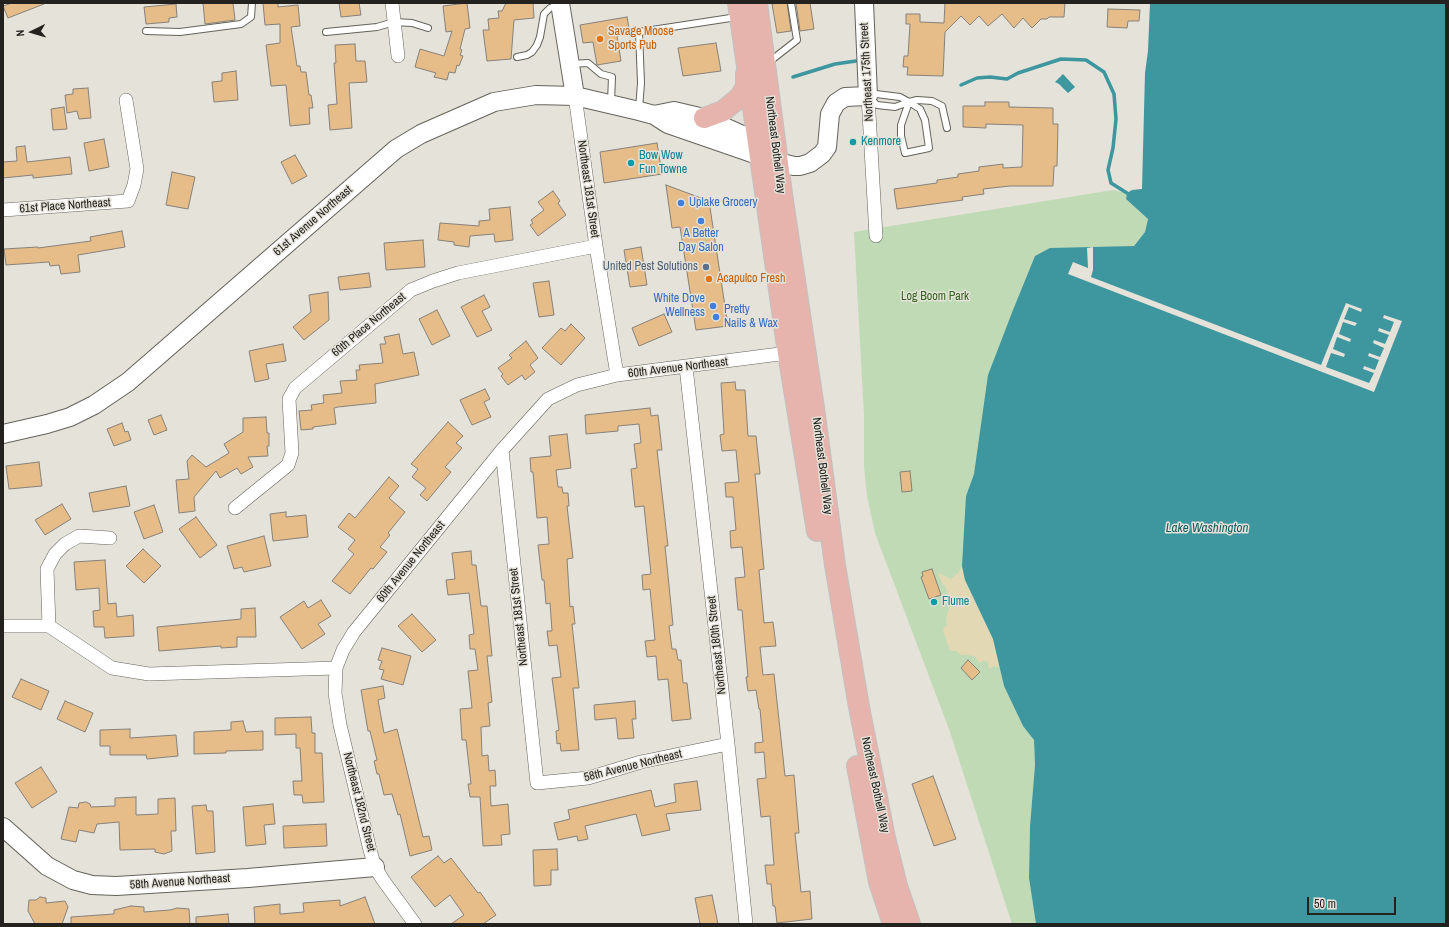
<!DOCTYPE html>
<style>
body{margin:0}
#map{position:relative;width:1449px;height:927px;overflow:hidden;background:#e4e2d9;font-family:"Archivo Narrow",sans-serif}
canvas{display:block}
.frame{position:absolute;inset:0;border:4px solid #23221f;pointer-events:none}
.north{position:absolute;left:12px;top:12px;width:40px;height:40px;-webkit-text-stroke:3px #e4e2d9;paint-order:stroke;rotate:265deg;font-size:11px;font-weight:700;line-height:16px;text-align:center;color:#23221f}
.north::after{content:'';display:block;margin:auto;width:14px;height:18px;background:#23221f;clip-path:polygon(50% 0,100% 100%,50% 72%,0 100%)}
.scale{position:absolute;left:1307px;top:897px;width:89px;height:18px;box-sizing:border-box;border:2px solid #23221f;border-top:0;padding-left:5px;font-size:12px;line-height:14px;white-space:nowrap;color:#23221f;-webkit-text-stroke:3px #e4e2d9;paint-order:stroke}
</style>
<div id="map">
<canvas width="1449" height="927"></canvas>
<div class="frame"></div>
<div class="north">N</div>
<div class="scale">50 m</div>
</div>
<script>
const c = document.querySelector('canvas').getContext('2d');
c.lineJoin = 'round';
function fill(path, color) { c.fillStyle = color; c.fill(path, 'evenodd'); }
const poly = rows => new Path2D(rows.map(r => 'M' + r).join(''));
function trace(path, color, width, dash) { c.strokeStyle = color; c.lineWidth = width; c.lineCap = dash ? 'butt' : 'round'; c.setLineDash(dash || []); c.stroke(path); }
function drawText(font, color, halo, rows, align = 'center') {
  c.font = font + ' "Archivo Narrow",sans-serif'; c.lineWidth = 3; c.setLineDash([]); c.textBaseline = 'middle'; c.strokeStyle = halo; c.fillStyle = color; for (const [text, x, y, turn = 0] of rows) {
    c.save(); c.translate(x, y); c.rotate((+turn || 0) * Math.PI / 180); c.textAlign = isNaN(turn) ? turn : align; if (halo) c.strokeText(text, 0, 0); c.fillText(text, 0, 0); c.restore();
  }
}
const green = poly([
 [1113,190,1127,193,1126,199,1148,219,1145,232,1134,246,1086,248,974,474,966,496,965,580,993,639,1004,686,1023,726,1034,740,1035,765,1030,826,1029,878,1036,924,1012,924,950,732,875,533,867,496,864,467,864,415,854,232]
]);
const sand = poly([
 [962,566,965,580,993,639,1000,668,994,666,989,669,988,662,983,660,981,663,976,659,976,657,968,655,961,655,956,651,951,651,947,643,943,629,947,625,946,618,950,606,950,601,945,585,943,585,938,573,951,579,958,573]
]);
const water = poly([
 [1150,3,1446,3,1446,924,1036,924,1029,878,1030,826,1035,765,1034,740,1023,726,1004,686,993,639,965,580,962,566,966,496,974,474,988,375,1013,310,1035,256,1050,248,1134,246,1145,232,1148,219,1126,199,1127,193,1132,190,1142,189,1145,73,1148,51],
 [1063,74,1075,87,1068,93,1059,84,1055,82]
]);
const pier = poly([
 [1093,247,1093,270,1091,277,1321,365,1346,303,1362,309,1361,312,1349,307,1344,319,1357,323,1355,326,1343,322,1339,334,1351,339,1350,342,1337,337,1333,349,1345,354,1344,357,1331,353,1326,367,1369,383,1374,373,1363,369,1364,366,1375,370,1379,360,1368,356,1369,353,1380,357,1384,348,1373,343,1374,340,1385,344,1389,335,1378,331,1379,328,1390,332,1394,322,1383,318,1384,315,1402,321,1374,392,1068,274,1073,262,1088,268,1087,248]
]);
const stream = poly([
 [793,77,835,64,856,61],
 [961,85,977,78,990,77,1007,79,1018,73,1061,59,1086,60,1104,72,1114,94,1116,119,1113,148,1108,170,1111,183,1127,193]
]);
const building = poly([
 [12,3,44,3,44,4,8,18,3,6,12,3],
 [203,3,233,3,235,20,205,24,203,3],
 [263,3,278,3,278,7,298,5,300,26,291,27,297,66,300,66,301,72,306,72,309,95,311,95,313,108,309,108,310,124,290,126,286,85,271,86,266,45,280,43,280,24,265,25,263,3],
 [339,3,359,3,361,15,341,17,339,3],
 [467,3,470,28,465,29,460,49,462,50,460,55,463,56,459,66,457,65,455,73,449,72,447,80,434,77,436,73,415,67,420,49,444,56,452,31,446,32,443,6,467,3],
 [506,3,533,3,534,18,514,20,511,59,487,61,483,30,489,30,488,19,499,18,498,11,502,11,506,3],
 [779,3,787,3,791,31,777,33,772,4,779,3],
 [796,3,810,3,814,29,800,31,796,3],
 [945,3,1065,3,1064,17,1049,17,1047,19,1041,19,1032,28,1023,18,1014,28,1002,14,988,26,979,16,970,25,961,16,945,32,943,76,907,75,908,67,903,67,904,56,908,56,910,24,906,24,906,14,920,14,920,22,944,23,945,3],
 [176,4,177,17,169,18,169,22,146,24,144,7,176,4],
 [1108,9,1140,10,1139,21,1128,21,1127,28,1107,27,1108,9],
 [627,17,630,34,617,36,621,61,597,65,593,42,583,43,580,25,627,17],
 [716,43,721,71,683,76,678,48,716,43],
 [355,44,356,61,365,61,367,82,349,83,352,128,330,130,328,105,337,104,334,63,336,63,335,45,355,44],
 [236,71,238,100,214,102,212,82,222,81,222,73,236,71],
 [88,88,91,118,79,119,77,111,67,113,65,95,73,94,73,89,88,88],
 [985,102,1009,102,1009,107,1053,108,1053,124,1058,124,1057,166,1054,166,1053,186,1010,186,983,189,984,194,962,197,963,200,897,209,894,189,937,183,937,180,958,177,958,174,979,171,979,167,1003,164,1003,168,1022,167,1023,125,986,124,986,128,963,127,963,106,985,106,985,102],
 [64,107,67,129,53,130,51,109,64,107],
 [104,139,109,167,89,171,84,143,104,139],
 [657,143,662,174,604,183,600,152,657,143],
 [25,146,27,162,70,157,72,174,33,178,33,175,3,178,3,162,17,161,16,147,25,146],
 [295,155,307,176,292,184,281,162,295,155],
 [172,172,195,177,188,209,166,205,172,172],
 [666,185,709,201,728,326,696,330,680,227,672,228,666,185],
 [553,191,560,201,558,203,566,215,538,236,530,225,533,223,531,220,544,210,538,202,553,191],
 [510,207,513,240,495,242,494,234,470,236,469,247,454,245,454,242,438,240,440,223,479,226,479,221,490,220,489,209,510,207],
 [122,231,125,247,78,255,80,272,61,274,59,265,50,266,49,262,6,265,4,249,38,247,38,248,91,241,90,237,122,231],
 [423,240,425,267,386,270,384,243,423,240],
 [641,247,647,285,630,287,624,250,641,247],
 [369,273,371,287,340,290,338,277,369,273],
 [549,281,554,315,539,317,533,283,549,281],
 [328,292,329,320,304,340,293,327,311,312,309,295,328,292],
 [484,295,490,307,482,311,492,330,477,337,461,307,484,295],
 [437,310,450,336,432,345,419,319,437,310],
 [664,314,672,332,639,346,632,328,664,314],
 [571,324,585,338,561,365,542,348,561,328,565,331,571,324],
 [399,334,403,354,414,352,419,375,375,384,376,403,338,407,334,408,336,424,313,427,313,429,301,430,299,411,312,410,311,405,324,403,323,395,342,393,340,381,357,380,356,370,360,370,359,365,383,363,380,344,386,344,384,337,399,334],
 [526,341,538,358,530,365,535,372,525,380,522,375,508,385,501,376,503,374,498,368,512,358,509,355,526,341],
 [283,344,286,361,266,364,269,379,255,382,249,351,283,344],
 [735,382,736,390,745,390,748,436,756,436,760,474,755,474,764,569,759,570,764,623,773,622,776,646,760,647,763,675,774,674,785,776,794,775,799,833,795,833,801,892,810,891,812,919,777,923,775,906,773,906,771,884,767,884,765,865,774,865,770,816,761,817,757,779,766,778,764,752,755,753,755,743,763,742,760,709,759,709,756,690,748,691,746,677,748,677,742,610,738,610,735,578,745,577,742,547,731,548,730,531,736,530,733,497,726,497,725,483,739,482,736,450,722,451,720,435,724,434,721,383,735,382],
 [485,389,490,399,484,402,491,417,472,425,460,400,485,389],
 [650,408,651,416,658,415,662,450,657,450,668,546,665,546,673,625,669,626,672,649,676,649,678,660,681,660,683,683,687,683,691,719,672,721,668,679,658,680,656,656,647,657,645,641,655,640,650,589,643,590,642,575,651,574,644,506,635,507,631,469,637,468,634,444,641,443,639,424,618,426,618,431,586,434,585,415,650,408],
 [161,415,167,430,154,435,148,420,161,415],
 [266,417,267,433,269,433,269,446,267,446,268,456,248,457,253,467,241,474,237,468,220,478,216,471,194,497,195,511,179,513,176,480,189,479,187,461,192,455,206,467,229,453,224,444,243,432,243,418,266,417],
 [448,422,463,436,456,443,462,448,445,467,451,472,427,501,420,495,426,488,412,477,418,469,411,464,448,422],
 [122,423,125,432,128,431,131,440,114,446,107,429,122,423],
 [567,434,571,468,556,470,558,487,562,487,563,493,568,493,569,506,567,506,573,558,567,559,570,607,573,606,575,624,572,624,579,688,573,688,579,750,561,751,560,743,557,744,556,731,559,730,552,678,561,677,557,645,549,646,547,631,552,631,550,603,546,604,544,580,542,580,538,545,549,544,547,517,537,518,533,472,531,472,530,458,551,456,549,436,567,434],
 [39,462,42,486,9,489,6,466,39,462],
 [910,471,912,491,902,492,900,472,910,471],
 [389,477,399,486,389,498,405,512,388,533,390,535,380,547,387,552,373,569,371,568,350,594,332,581,354,554,348,549,355,540,338,527,349,513,355,518,389,477],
 [126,486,130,506,93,512,89,493,126,486],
 [62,504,71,519,45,535,35,520,62,504],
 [154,505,163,532,144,539,134,512,154,505],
 [286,512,286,517,306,515,308,537,273,541,270,514,286,512],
 [196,517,217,545,200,558,179,529,196,517],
 [264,536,271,566,244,572,242,567,234,569,227,546,264,536],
 [143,549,161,566,144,583,126,566,143,549],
 [471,551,472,565,476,565,481,606,487,606,492,656,487,656,492,702,488,703,490,726,481,727,482,756,488,755,489,771,495,770,496,786,490,786,491,806,508,804,510,834,501,835,502,845,483,846,480,797,470,797,468,784,471,784,466,740,462,740,460,709,472,708,468,671,478,670,475,649,470,649,469,635,474,634,469,593,448,595,446,580,455,579,452,553,471,551],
 [105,560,108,604,116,603,117,617,133,615,134,636,105,638,104,627,94,627,93,611,100,610,99,588,76,590,74,562,105,560],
 [932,569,941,595,929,599,921,577,923,576,922,572,932,569],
 [321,600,331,616,318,624,325,634,302,649,280,617,304,601,308,608,321,600],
 [255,608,256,637,237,637,237,647,221,648,221,646,159,651,157,627,241,619,241,609,255,608],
 [412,614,436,640,422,652,398,626,412,614],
 [382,648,411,656,403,685,381,679,384,670,379,669,382,661,378,660,382,648],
 [968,660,980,672,972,680,961,668,968,660],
 [21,679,49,691,41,710,12,697,21,679],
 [383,686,385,698,378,700,384,733,397,729,423,837,429,836,432,850,410,856,400,814,398,815,392,794,384,795,379,774,377,774,374,761,377,760,370,731,368,731,361,690,383,686],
 [65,701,93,713,85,732,57,719,65,701],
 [635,701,636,719,632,719,634,738,618,739,616,718,595,720,594,705,635,701],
 [311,717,312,733,315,733,315,753,322,753,324,802,303,803,302,795,294,795,293,781,302,781,300,748,296,748,296,734,275,735,275,718,311,717],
 [243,721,246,732,263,731,263,750,226,751,226,753,194,754,194,732,231,730,231,722,243,721],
 [130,729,130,738,176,735,178,756,147,759,146,755,110,755,110,746,100,746,100,730,130,729],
 [41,767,57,792,32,808,15,783,41,767],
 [933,776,956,839,934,846,912,784,933,776],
 [697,781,701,810,666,814,670,830,642,836,636,814,585,826,588,839,578,841,577,836,558,840,554,823,570,819,568,810,651,790,655,807,676,802,674,784,697,781],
 [136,797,136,815,158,814,158,799,175,798,176,831,171,831,172,851,164,854,155,852,155,849,120,850,119,822,97,824,94,833,79,830,76,842,61,839,69,807,78,808,79,803,86,802,90,804,91,807,115,806,115,798,136,797],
 [273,804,275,824,264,825,266,844,246,846,243,807,273,804],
 [206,805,207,811,213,811,215,852,196,854,192,806,206,805],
 [326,824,327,846,284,848,283,826,326,824],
 [557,849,558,870,551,870,551,885,534,886,533,850,557,849],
 [438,856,444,863,451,858,478,893,480,892,496,915,483,924,451,924,464,915,450,895,435,907,411,877,438,856],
 [712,895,718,924,700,924,695,898,712,895],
 [40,897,46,898,46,903,65,901,68,907,62,924,35,924,28,911,29,900,36,900,40,897],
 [365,897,375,924,255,924,254,907,280,904,280,914,304,912,303,903,340,900,340,906,365,897],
 [131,906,144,907,144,912,170,910,177,908,189,909,190,924,71,924,71,917,114,914,114,910,131,906],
 [228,914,229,924,196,924,196,917,228,914]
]);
const lane = poly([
 [146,31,180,32,241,24,251,17,252,3],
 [326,32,377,27,394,22,412,23,428,28],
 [517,57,527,55,532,52,537,45,540,37,544,14,550,8,559,5],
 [769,62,797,40,791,3],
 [571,64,588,63,601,74,612,77,611,102],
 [876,94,900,97,909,102,895,107,877,105,868,96,876,94],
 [909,102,920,109,925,120,929,148,905,153,901,136,901,125,909,102],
 [909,102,917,100,932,101,942,106,947,128],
 [639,109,641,83,639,32,737,17]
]);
const street = poly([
 [392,3,398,56],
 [575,96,596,246,617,375],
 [868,96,876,236],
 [3,210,128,201,134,185,137,169,126,100],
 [686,367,728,744,746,924],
 [502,450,537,783,588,778,641,762,728,744],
 [235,508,288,465,292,453,289,399,295,388,411,290,433,281,458,273,596,246],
 [3,626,49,626,112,668,149,674,336,668],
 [49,626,47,569,55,554,65,544,79,536,110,538],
 [415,924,383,880,375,867,370,850,340,725,335,693,336,668,343,650,354,632,502,450,548,399,577,385,617,375,795,352]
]);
const secondary = poly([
 [560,3,575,96],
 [654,115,674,111,704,118,758,142,769,149],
 [3,434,47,424,70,417,94,405,128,382,396,149,421,134,494,102,536,95,575,96,639,111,654,115,668,124,778,162,794,166,800,166,810,163,822,154,827,147,830,114,836,103,845,97,868,96,864,3],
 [3,827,47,866,73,880,92,885,116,886,248,878,375,867]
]);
const primary = poly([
 [738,3,788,353,817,531],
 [757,3,782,194,814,408,835,565,846,630,859,707,885,838,897,886,910,924],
 [704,118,723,111,740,97,746,87,746,74],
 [857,766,879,882,893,924]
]);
const markers = [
 [600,39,4,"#e8710a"],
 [853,142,4,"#0f9aa8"],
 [631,163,4,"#0f9aa8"],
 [681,203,4,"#3f7fe0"],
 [701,221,4,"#3f7fe0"],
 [706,267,4,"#5c6f8a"],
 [709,279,4,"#e8710a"],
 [713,306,4,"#3f7fe0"],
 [716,317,4,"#3f7fe0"],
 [934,602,4,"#0f9aa8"]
];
const foodNames = [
 ["Savage Moose",608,32],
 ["Sports Pub",608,46],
 ["Acapulco Fresh",717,279]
];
const streetNames = [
 ["Northeast 175th Street",867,72,-93],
 ["Northeast Bothell Way",775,145,83],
 ["Northeast 181st Street",588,189,82],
 ["61st Place Northeast",65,206,-4],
 ["61st Avenue Northeast",313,221,-41],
 ["60th Place Northeast",369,325,-40],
 ["60th Avenue Northeast",678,368,-7],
 ["Northeast Bothell Way",822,466,83],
 ["60th Avenue Northeast",411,562,-51],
 ["Northeast 181st Street",519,617,-96],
 ["Northeast 180th Street",717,645,-96],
 ["58th Avenue Northeast",633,766,-14],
 ["Northeast Bothell Way",875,785,78],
 ["Northeast 182nd Street",359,802,76],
 ["58th Avenue Northeast",180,882,-4]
];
const cultureNames = [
 ["Kenmore",861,142],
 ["Bow Wow",639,156],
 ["Fun Towne",639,170],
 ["Flume",942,602]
];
const shopNames = [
 ["Uplake Grocery",689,203],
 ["A Better",701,234,"center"],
 ["Day Salon",701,248,"center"],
 ["White Dove",705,299,"right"],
 ["Wellness",705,313,"right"],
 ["Pretty",724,310],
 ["Nails & Wax",724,324]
];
const serviceNames = [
 ["United Pest Solutions",698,267]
];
const parkNames = [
 ["Log Boom Park",935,297]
];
const waterNames = [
 ["Lake Washington",1207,529]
];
fill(green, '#c0dab6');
fill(sand, '#e2d9b4');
fill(water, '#3e969e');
fill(pier, '#e4e2d9');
trace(stream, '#3e969e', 3.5);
fill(building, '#e6bd88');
trace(building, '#86817a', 1);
trace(lane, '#64635b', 8);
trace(street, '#64635b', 14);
trace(secondary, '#64635b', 20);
trace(primary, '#c1c1c0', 22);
trace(lane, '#fff', 6);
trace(street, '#fff', 13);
trace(secondary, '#fff', 18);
trace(primary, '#e6b4ad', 20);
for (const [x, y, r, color] of markers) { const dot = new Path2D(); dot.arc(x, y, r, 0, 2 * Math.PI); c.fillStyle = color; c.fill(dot); trace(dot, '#e4e2d9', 1.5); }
drawText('12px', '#c56008', '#e4e2d9', foodNames, 'left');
drawText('12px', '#23221f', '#e4e2d9', streetNames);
drawText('12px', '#0d838f', '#e4e2d9', cultureNames, 'left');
drawText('12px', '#366cbe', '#e4e2d9', shopNames, 'left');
drawText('12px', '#4e5e75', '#e4e2d9', serviceNames, 'right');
drawText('12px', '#32621d', '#e4e2d9', parkNames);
drawText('italic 13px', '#125c62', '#e4e2d9', waterNames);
</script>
